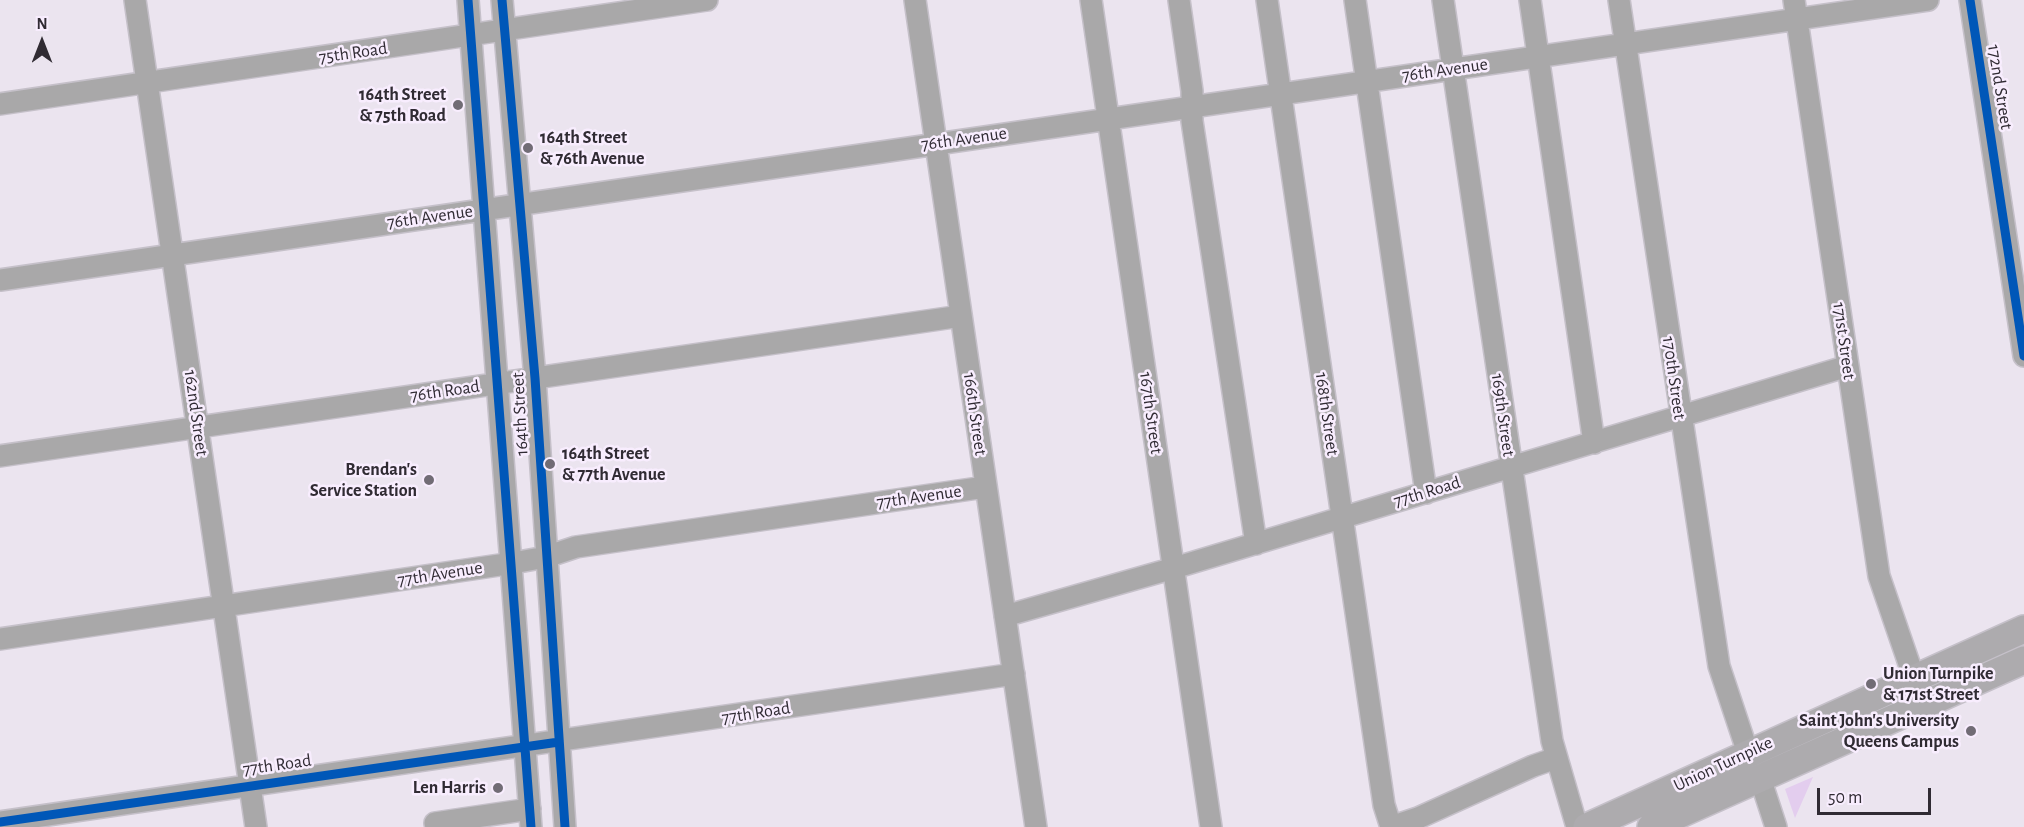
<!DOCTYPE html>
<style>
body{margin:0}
#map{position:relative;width:2024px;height:827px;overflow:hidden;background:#ebe4ef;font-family:"Alegreya Sans",sans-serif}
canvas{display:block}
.north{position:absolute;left:12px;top:12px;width:60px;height:60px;-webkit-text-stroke:4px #f8edfe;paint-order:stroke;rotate:0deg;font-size:16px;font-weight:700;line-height:24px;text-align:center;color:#302b33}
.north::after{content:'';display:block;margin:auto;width:21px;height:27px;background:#302b33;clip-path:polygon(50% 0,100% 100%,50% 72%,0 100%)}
.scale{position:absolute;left:1817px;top:788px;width:114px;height:27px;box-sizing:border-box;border:3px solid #302b33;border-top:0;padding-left:8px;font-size:18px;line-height:21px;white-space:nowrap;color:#302b33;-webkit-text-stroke:4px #f8edfe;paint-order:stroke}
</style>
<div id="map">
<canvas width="2024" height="827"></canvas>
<div class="north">N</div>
<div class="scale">50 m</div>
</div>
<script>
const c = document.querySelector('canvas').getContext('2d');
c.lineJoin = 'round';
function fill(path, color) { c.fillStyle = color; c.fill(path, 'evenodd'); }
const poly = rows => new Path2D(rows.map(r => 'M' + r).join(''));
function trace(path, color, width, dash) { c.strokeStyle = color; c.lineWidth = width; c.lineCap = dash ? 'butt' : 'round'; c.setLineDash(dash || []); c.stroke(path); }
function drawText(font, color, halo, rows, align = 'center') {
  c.font = font + ' "Alegreya Sans",sans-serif'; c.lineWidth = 5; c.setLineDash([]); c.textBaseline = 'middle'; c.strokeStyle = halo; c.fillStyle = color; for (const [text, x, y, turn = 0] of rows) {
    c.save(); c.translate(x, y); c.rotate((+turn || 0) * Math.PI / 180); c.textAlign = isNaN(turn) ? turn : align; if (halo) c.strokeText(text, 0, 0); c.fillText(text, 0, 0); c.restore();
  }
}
const green = poly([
 [1813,777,1795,818,1785,789]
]);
const minor = poly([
 [135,0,256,827],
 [468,0,531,827],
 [502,0,535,378,565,827],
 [915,0,1036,827],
 [1091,0,1211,827],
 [1179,0,1192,91,1192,121,1256,544],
 [1267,0,1384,805,1391,827],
 [1355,0,1426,493],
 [1443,0,1552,741,1577,827],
 [1530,0,1594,443],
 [1619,0,1719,666,1748,753],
 [1794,0,1879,576,1914,678],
 [1970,0,2024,356],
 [0,104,707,0],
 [0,280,1928,0],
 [0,456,961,316],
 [1005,616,1174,568,1848,366],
 [0,639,513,563,546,557,576,547,985,487],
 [1760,778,1776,827],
 [0,822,1014,674],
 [435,823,530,809],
 [1391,827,1418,818,1533,766,1556,758]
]);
const major = poly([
 [1587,827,2024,629],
 [1651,827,2024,660]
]);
const cycleway = poly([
 [468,0,531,827],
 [502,0,535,378,565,827],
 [1970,0,2024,356],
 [0,822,559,742]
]);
const markers = [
 [458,105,6,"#716c75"],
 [528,148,6,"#716c75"],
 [550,464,6,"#716c75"],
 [429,480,6,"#716c75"],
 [1871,684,6,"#716c75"],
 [1971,731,6,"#716c75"],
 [498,788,6,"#716c75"]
];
const streetNames = [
 ["75th Road",353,53,-8],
 ["76th Avenue",1445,70,-8],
 ["172nd Street",2000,87,81],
 ["76th Avenue",964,139,-8],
 ["76th Avenue",430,217,-8],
 ["171st Street",1844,341,82],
 ["170th Street",1674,378,82],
 ["76th Road",445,391,-8],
 ["162nd Street",196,413,82],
 ["167th Street",1151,413,82],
 ["164th Street",520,414,-93],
 ["166th Street",975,414,82],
 ["168th Street",1327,414,82],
 ["169th Street",1503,415,82],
 ["77th Road",1427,492,-17],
 ["77th Avenue",919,497,-8],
 ["77th Avenue",440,574,-9],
 ["77th Road",756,713,-9],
 ["Union Turnpike",1723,764,-25],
 ["77th Road",277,765,-8]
];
const poiNames = [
 ["164th Street",446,95],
 ["& 75th Road",446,116],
 ["164th Street",540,138,"left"],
 ["& 76th Avenue",540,159,"left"],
 ["164th Street",562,454,"left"],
 ["& 77th Avenue",562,475,"left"],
 ["Brendan's",417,470],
 ["Service Station",417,491],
 ["Union Turnpike",1883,674,"left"],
 ["& 171st Street",1883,695,"left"],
 ["Saint John's University",1959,721],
 ["Queens Campus",1959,742],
 ["Len Harris",486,788]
];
fill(green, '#e3cdee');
trace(minor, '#c5c0c9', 24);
trace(major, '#c5c0c9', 30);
trace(minor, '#a9a8a9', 21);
trace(major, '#adabae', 27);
trace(cycleway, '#0057b8', 9);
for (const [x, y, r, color] of markers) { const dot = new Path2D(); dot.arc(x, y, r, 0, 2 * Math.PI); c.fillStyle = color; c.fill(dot); trace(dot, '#f8edfe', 2); }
drawText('18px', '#302b33', '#f8edfe', streetNames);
drawText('bold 18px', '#302b33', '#f8edfe', poiNames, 'right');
</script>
